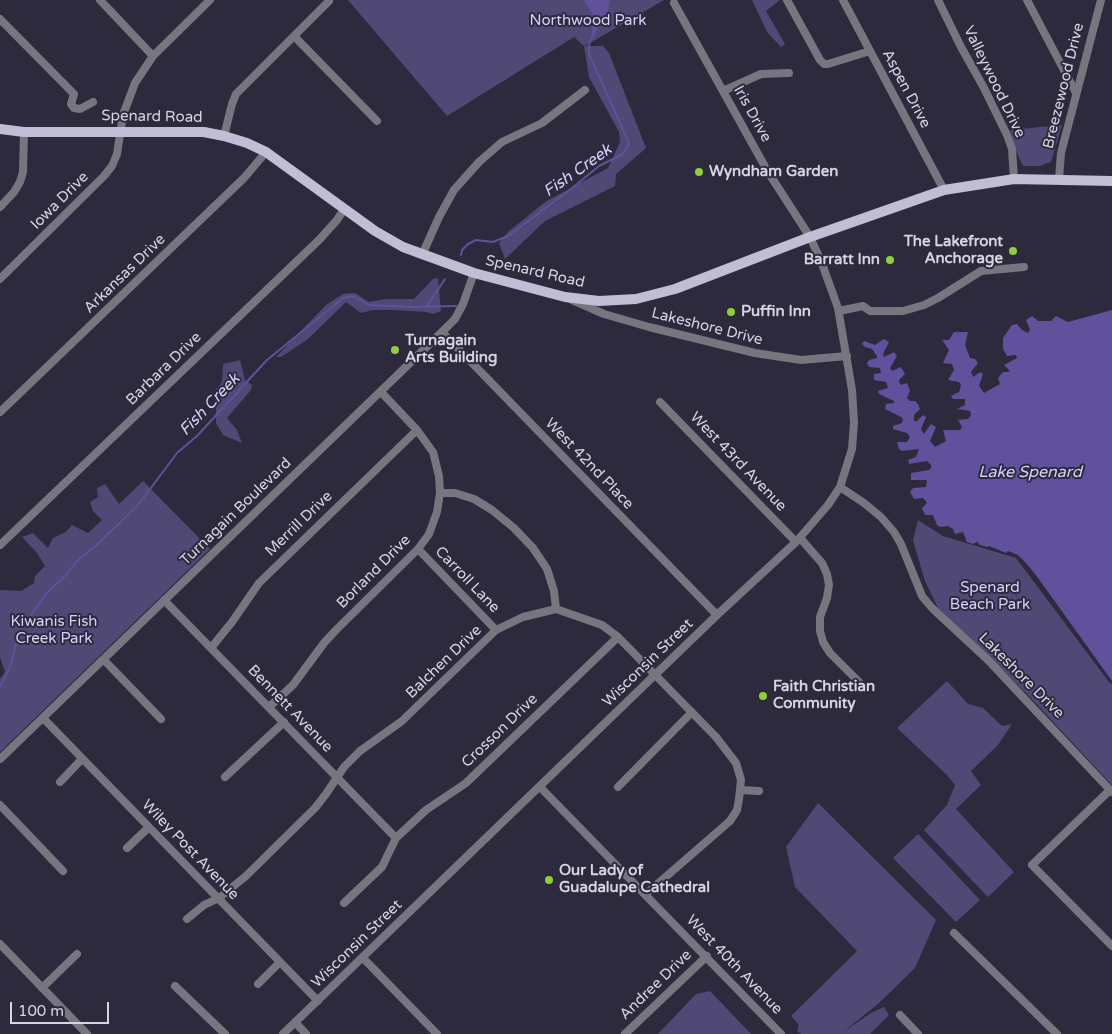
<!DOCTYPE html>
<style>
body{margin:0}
#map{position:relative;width:1112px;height:1034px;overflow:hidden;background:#2e2a3e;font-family:"Varela Round",sans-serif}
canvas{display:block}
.scale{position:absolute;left:10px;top:1002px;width:99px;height:22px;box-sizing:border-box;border:2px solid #d6d5e2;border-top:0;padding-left:6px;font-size:15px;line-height:18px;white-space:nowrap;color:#d6d5e2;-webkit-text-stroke:4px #2e2a3e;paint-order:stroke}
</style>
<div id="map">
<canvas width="1112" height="1034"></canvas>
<div class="scale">100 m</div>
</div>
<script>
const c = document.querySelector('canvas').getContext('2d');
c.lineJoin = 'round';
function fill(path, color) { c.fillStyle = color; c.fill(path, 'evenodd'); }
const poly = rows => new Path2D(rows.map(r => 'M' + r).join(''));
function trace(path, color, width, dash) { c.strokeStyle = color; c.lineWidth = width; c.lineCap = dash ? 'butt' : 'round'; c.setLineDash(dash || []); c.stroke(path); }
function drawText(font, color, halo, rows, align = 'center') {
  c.font = font + ' "Varela Round",sans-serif'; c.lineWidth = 4; c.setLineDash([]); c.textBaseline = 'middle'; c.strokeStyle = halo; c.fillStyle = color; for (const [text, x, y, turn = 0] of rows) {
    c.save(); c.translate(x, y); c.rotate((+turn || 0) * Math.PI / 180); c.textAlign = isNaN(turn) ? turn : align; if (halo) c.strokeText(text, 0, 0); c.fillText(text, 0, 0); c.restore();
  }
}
const green = poly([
 [348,0,664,0,585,46,603,46,609,53,646,148,616,174,615,186,545,221,505,259,499,243,508,232,545,202,608,168,620,142,619,132,589,77,584,46,574,37,447,116],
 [752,0,780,0,766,11,785,44,781,47,767,32],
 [1062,125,1051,162,1040,166,1023,166,1017,153,1010,130],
 [438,278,441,311,433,314,426,312,393,310,373,310,361,313,346,302,308,339,281,357,276,357,326,305,343,294,355,293,369,302,385,299,414,299,433,279],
 [240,360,245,380,252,385,251,390,227,418,237,430,242,443,223,435,216,423,216,390,222,382,223,364],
 [143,481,210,549,0,752,0,679,5,672,0,657,0,590,21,591,34,583,35,576,45,566,37,553,22,537,33,533,48,548,53,538,66,532,72,525,88,533,102,520,93,511,90,502,98,497,97,488,105,484,119,504],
 [918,520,943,536,1016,558,1109,682,1112,684,1112,785,1029,696,938,608,925,581,913,540],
 [947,681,968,704,983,708,1002,726,1012,724,998,745,971,771,981,785,956,809,1014,872,988,897,924,830,947,805,955,785,947,775,897,728],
 [818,803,936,920,915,968,878,1004,843,1032,871,1013,884,1007,889,1015,870,1034,801,1034,797,1031,799,1025,791,1016,857,951,795,887,786,847],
 [918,834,980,900,956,922,893,858],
 [710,991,751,1034,658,1034,696,994]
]);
const water = poly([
 [584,0,610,0,607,16,601,20,593,39,591,38,594,17],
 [1112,310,1112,681,1038,578,1027,564,1018,555,1008,551,1006,553,989,546,987,547,980,545,977,542,973,544,967,542,963,532,955,534,953,529,948,526,940,527,937,525,933,515,925,515,922,508,927,503,925,500,923,498,914,499,910,492,913,488,926,487,927,480,911,480,911,473,929,470,931,468,931,465,927,461,909,464,908,460,916,457,919,449,902,451,899,449,897,442,907,442,910,437,907,433,893,429,893,426,902,423,903,419,901,417,885,409,886,404,894,403,894,401,879,394,878,391,888,388,886,382,874,380,874,374,881,373,880,368,869,367,867,363,869,360,877,358,877,356,872,349,865,347,862,344,864,341,875,345,884,339,889,342,883,354,884,357,894,352,897,356,890,368,892,371,901,367,905,374,899,380,900,384,901,385,907,383,910,391,907,398,910,401,915,401,918,404,920,409,914,415,914,421,917,421,923,415,926,417,921,429,924,434,931,424,936,427,930,441,935,447,946,441,943,430,960,430,962,427,958,420,968,419,971,415,970,411,957,409,965,405,965,399,953,399,951,396,959,392,961,385,959,382,948,380,954,370,952,364,943,363,949,350,942,340,949,340,954,332,968,332,965,345,970,358,975,359,978,363,971,372,973,377,980,372,983,374,979,386,984,393,1000,384,998,378,1003,372,1008,372,1010,371,1004,365,1017,358,1016,355,1007,356,1003,349,1003,338,1012,325,1017,324,1022,330,1028,333,1030,330,1026,320,1032,316,1038,321,1051,321,1056,316,1068,322]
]);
const stream = poly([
 [461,255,462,250,468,244,476,240,493,242,508,236,571,189,599,166,623,154,629,143,589,54,589,45,592,37],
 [427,306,445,279],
 [24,625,47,593,67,574,76,562,100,542,139,504,177,453,197,436,267,360,343,298,353,296,369,305,413,307,456,306],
 [0,687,10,667,19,632]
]);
const minor = poly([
 [100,0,153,56],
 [787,0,820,60,824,64,828,64,870,51],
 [843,0,944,190],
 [938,0,961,47,984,88,1007,135,1012,149,1014,179],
 [1027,0,1076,93],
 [0,19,74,94,71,104,74,108,80,109,93,102],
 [294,36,377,121],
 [723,91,761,74,789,73],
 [224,136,232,104,236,94,329,1],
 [1059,179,1061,153,1101,0],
 [0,207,14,192,20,182,23,172,24,132],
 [422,255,439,217,454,190,479,162,502,142,542,123,585,90],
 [0,279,104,176,112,166,117,154,123,115,135,83,153,56,210,0],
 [572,300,604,314,649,327,755,353,801,360,847,356],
 [839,311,863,306,870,311,903,311,924,305,938,298,981,271,1024,267],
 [442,332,717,615],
 [660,402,796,542],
 [0,412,244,178,266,152],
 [840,487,864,503,881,517,894,532,901,544,922,596,932,608,988,660,1112,792],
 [440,493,455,493,474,499,492,510,514,528,533,548,547,569,554,591,556,609],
 [800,538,822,563,827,574,829,585,827,598,820,617,820,631,823,642,830,653,864,687],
 [0,545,319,240,337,220,344,209],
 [418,549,496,630],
 [164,600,396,838],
 [211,648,232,622,259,583,417,430],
 [104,660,161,719],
 [269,707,293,685,324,643,336,630,418,549,429,534,437,512,440,493,439,476,433,452,417,430,381,392],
 [43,718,318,1001],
 [0,759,442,332,455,319,463,304,474,273],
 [225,777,284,722],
 [60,782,82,759],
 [540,787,781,1034],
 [618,787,692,712],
 [740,790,759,791],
 [1110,790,1032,865,1112,946],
 [0,805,63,871],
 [127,848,149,827],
 [344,903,382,867,396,838,426,810,466,783,618,637],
 [187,919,204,905,219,898,246,876,315,808,326,794,344,767,360,751,402,721,496,630,523,617,556,609,602,625,618,637,716,737,736,763,741,780,739,799,737,810,730,821,646,894],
 [954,933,1057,1034],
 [0,944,87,1034],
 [363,958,437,1034],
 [258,984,279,963],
 [175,986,225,1034],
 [42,988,77,954],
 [900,1015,918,1034],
 [295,1022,306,1034],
 [283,1034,717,615,796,542,828,505,840,487,852,449,854,422,852,390,838,308,821,261,810,237,768,172,674,3],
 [625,1034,707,956]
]);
const major = poly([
 [0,129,24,132,204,132,224,136,247,143,266,152,375,231,403,247,474,273,565,297,599,301,636,299,675,289,810,237,944,190,1014,179,1112,181]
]);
const markers = [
 [699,172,5,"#91cd40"],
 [1013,251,5,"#91cd40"],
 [890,260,5,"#91cd40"],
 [731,312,5,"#91cd40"],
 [395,350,5,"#91cd40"],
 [763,696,5,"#91cd40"],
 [549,880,5,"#91cd40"]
];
const parkNames = [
 ["Northwood Park",588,21],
 ["Spenard",990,588],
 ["Beach Park",990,605],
 ["Kiwanis Fish",54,622],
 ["Creek Park",54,639]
];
const streetNames = [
 ["Valleywood Drive",994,82,64],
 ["Breezewood Drive",1064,86,-76],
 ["Aspen Drive",906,89,62],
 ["Iris Drive",752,114,61],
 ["Spenard Road",152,117,1],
 ["Iowa Drive",60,201,-45],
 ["Spenard Road",535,272,13],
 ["Arkansas Drive",125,274,-44],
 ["Lakeshore Drive",707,327,14],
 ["Barbara Drive",164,369,-44],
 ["West 43rd Avenue",738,462,46],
 ["West 42nd Place",589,464,46],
 ["Turnagain Boulevard",236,512,-44],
 ["Merrill Drive",299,524,-44],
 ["Borland Drive",374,572,-45],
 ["Carroll Lane",467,580,46],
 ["Balchen Drive",444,662,-44],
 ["Wisconsin Street",648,663,-44],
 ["Lakeshore Drive",1021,676,45],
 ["Bennett Avenue",290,709,46],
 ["Crosson Drive",500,731,-44],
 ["Wiley Post Avenue",190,850,46],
 ["Wisconsin Street",357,944,-44],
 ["West 40th Avenue",734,965,46],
 ["Andree Drive",656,985,-44]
];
const poiNames = [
 ["Wyndham Garden",709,172],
 ["The Lakefront",1003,242,"right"],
 ["Anchorage",1003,259,"right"],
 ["Barratt Inn",880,260,"right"],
 ["Puffin Inn",741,312],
 ["Turnagain",405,341],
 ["Arts Building",405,358],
 ["Faith Christian",773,687],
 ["Community",773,704],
 ["Our Lady of",559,871],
 ["Guadalupe Cathedral",559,888]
];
const waterNames = [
 ["Fish Creek",578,171,-35],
 ["Fish Creek",210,405,-46],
 ["Lake Spenard",1030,473]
];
fill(green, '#504875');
fill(water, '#61509c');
trace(stream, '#61509c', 2);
trace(minor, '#777680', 8);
trace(major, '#c0bed4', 10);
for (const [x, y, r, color] of markers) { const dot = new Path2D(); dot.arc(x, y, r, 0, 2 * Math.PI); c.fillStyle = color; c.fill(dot); trace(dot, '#2e2a3e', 2); }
drawText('15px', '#d7d1fc', '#2e2a3e', parkNames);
drawText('15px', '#d6d5e2', '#2e2a3e', streetNames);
drawText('bold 15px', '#d6d5e2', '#2e2a3e', poiNames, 'left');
drawText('italic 16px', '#d7d1fc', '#2e2a3e', waterNames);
</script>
